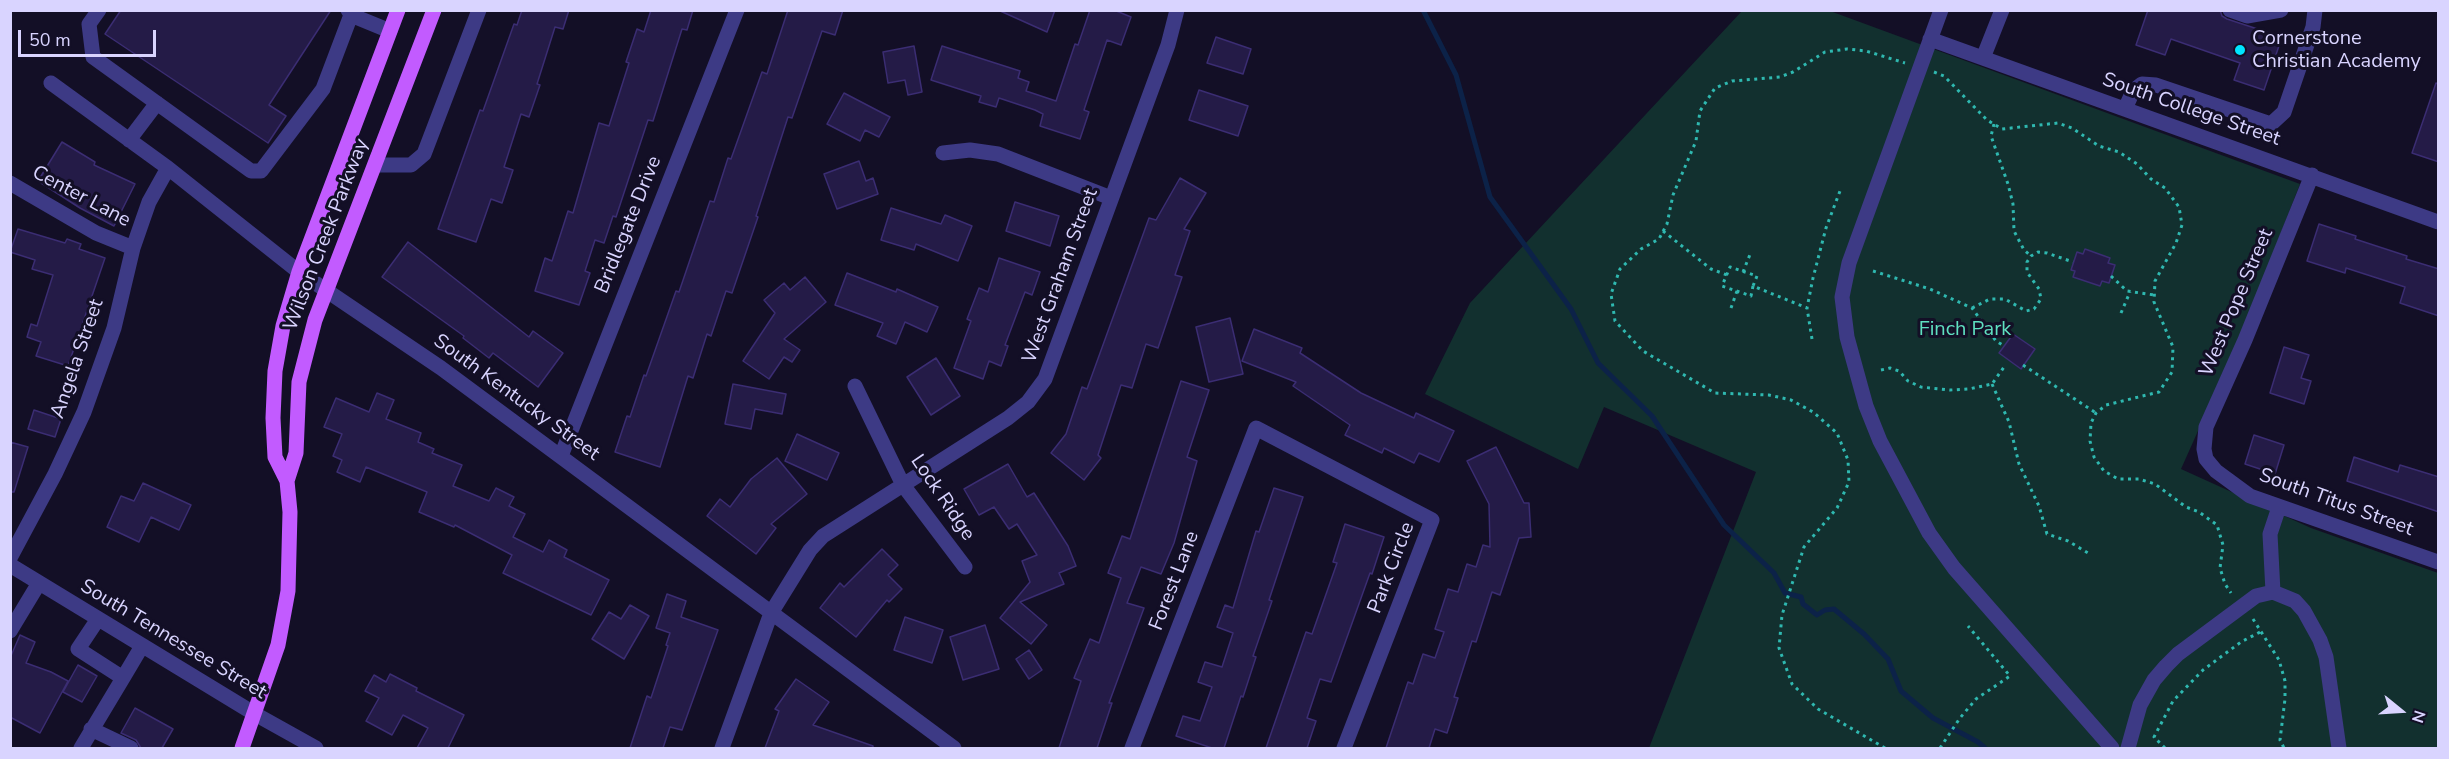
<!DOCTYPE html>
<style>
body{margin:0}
#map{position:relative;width:2449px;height:759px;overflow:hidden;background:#130f26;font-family:"Nunito Sans",sans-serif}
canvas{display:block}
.frame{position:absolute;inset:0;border:12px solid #d9d4ff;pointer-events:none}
.north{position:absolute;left:2371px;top:681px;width:60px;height:60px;-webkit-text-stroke:4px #130f26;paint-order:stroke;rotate:108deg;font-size:16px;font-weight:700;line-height:24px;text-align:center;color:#d9d4ff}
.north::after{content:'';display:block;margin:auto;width:21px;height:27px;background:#d9d4ff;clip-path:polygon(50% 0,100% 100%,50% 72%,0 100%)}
.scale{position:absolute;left:18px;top:30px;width:138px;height:27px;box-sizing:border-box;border:3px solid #d9d4ff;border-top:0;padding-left:8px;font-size:18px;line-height:21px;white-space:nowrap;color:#d9d4ff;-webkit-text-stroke:4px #130f26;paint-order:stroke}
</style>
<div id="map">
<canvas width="2449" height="759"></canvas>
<div class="frame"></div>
<div class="north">N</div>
<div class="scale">50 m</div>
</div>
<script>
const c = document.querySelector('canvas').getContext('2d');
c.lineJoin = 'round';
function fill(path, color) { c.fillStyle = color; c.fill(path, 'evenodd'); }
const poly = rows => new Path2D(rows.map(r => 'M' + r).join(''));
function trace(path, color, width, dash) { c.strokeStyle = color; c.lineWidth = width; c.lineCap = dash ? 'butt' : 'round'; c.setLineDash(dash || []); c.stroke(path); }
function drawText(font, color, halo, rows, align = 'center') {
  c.font = font + ' "Nunito Sans",sans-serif'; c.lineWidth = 6; c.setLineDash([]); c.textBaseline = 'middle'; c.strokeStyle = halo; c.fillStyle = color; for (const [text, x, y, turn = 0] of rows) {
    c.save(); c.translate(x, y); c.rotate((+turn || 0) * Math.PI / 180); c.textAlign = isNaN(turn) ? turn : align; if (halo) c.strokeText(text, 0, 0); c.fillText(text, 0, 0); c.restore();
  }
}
const green = poly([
 [1742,11,1830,11,2300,184,2240,337,2181,469,2311,528,2438,573,2438,748,1649,748,1756,472,1604,407,1578,469,1425,394,1470,303]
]);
const stream = poly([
 [1423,10,1456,75,1490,197,1571,309,1598,363,1652,416,1724,525,1774,573,1785,593,1801,597,1803,604,1817,615,1825,610,1834,609,1864,634,1888,659,1901,691,1933,718,1978,742,1985,748]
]);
const building = poly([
 [121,10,331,10,269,105,286,116,268,143,105,34,121,10],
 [522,10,569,10,563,29,555,27,537,84,540,85,529,117,521,114,504,167,513,170,502,203,491,199,476,242,438,229,480,110,483,111,514,24,517,25,522,10],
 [651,10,693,10,687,30,682,29,653,121,648,120,616,217,613,216,604,243,595,240,585,271,590,273,579,305,535,291,545,258,552,261,568,211,573,213,599,123,609,126,629,63,626,62,637,29,644,32,651,10],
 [788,10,843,10,835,35,822,31,792,118,788,117,756,216,758,217,732,293,726,291,711,336,707,334,693,378,688,376,660,467,615,452,627,416,630,417,644,375,646,376,676,291,679,292,710,201,714,202,728,158,731,159,762,72,767,74,788,10],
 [998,10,1055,10,1047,32,998,10],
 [1090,10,1114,10,1131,17,1121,45,1107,40,1084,110,1089,112,1080,139,1040,126,1043,114,1035,110,999,98,996,107,979,102,981,96,931,80,942,46,1020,71,1018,78,1029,82,1026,91,1056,101,1075,44,1078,45,1090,10],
 [2148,10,2220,10,2222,16,2227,19,2282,37,2264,90,2234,80,2240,63,2171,39,2165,55,2136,45,2148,10],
 [1216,37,1251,49,1243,74,1207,63,1216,37],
 [914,46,922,92,908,95,905,80,888,83,883,52,914,46],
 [2436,83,2439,84,2439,162,2412,153,2436,83],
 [1199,90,1248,106,1238,136,1189,120,1199,90],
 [844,93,890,117,879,137,865,130,860,141,827,124,844,93],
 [62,142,95,162,94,165,135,184,114,226,80,208,38,181,62,142],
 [859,161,866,181,873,178,878,194,837,209,824,174,859,161],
 [1180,178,1206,193,1184,229,1190,231,1175,275,1182,277,1158,348,1146,344,1132,388,1121,385,1098,455,1101,458,1084,480,1051,453,1066,434,1082,387,1087,389,1149,218,1156,220,1180,178],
 [1015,202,1059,216,1050,246,1006,231,1015,202],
 [891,208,941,224,945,215,972,226,958,261,916,244,914,250,881,240,891,208],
 [2319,224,2356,236,2355,239,2407,256,2406,259,2439,269,2439,316,2400,303,2405,287,2346,268,2345,273,2307,261,2319,224],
 [18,229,65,243,67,239,81,244,79,249,105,258,68,366,36,356,41,342,27,337,31,324,37,326,53,275,32,269,35,260,10,252,18,229],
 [408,242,529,337,533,331,563,353,538,387,493,353,489,358,463,338,464,336,382,277,408,242],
 [2085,249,2110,258,2108,263,2115,265,2109,283,2102,281,2100,286,2073,277,2075,271,2071,270,2077,252,2083,254,2085,249],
 [999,258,1040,272,1032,295,1025,292,1005,345,1008,346,1001,366,989,361,983,379,954,368,971,321,967,319,979,288,988,292,999,258],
 [847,273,896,292,897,289,938,307,927,332,905,322,896,344,877,336,883,323,835,305,847,273],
 [805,277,826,302,784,339,800,350,792,362,784,357,769,379,743,361,775,313,764,300,784,283,790,290,805,277],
 [1230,318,1243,374,1209,382,1196,327,1230,318],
 [1254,329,1302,348,1300,353,1361,393,1414,418,1416,413,1454,431,1439,462,1419,453,1414,463,1384,448,1382,453,1345,435,1350,425,1293,386,1296,382,1242,361,1254,329],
 [2013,334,2035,349,2021,369,1999,353,2013,334],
 [2284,347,2309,355,2301,378,2311,381,2304,404,2270,393,2284,347],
 [936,358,960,396,931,415,907,377,936,358],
 [1181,381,1209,390,1187,457,1197,461,1174,543,1161,574,1141,567,1127,603,1144,608,1109,703,1112,703,1097,748,1059,748,1081,681,1074,678,1090,639,1099,643,1121,578,1108,573,1122,536,1130,539,1181,381],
 [733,384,786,394,782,414,755,409,751,429,725,424,733,384],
 [377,393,394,400,386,419,421,433,418,442,434,449,432,453,462,465,453,486,489,501,496,488,514,497,509,506,525,514,513,537,543,552,549,540,567,550,564,557,609,580,591,615,503,573,512,555,455,525,454,527,419,512,427,492,366,467,360,482,337,472,342,460,333,456,342,434,324,427,336,398,369,412,377,393],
 [34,410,61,419,55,437,28,429,34,410],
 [797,434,839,453,827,480,785,461,797,434],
 [2254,435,2284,445,2275,474,2245,464,2254,435],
 [10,442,28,447,14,492,10,492,10,442],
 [1496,447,1524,503,1529,503,1531,537,1519,538,1500,595,1492,592,1476,642,1472,641,1454,697,1458,698,1447,733,1435,729,1429,748,1386,748,1408,682,1413,684,1423,654,1435,658,1444,632,1435,629,1448,589,1458,592,1467,564,1476,567,1483,545,1490,547,1489,504,1467,461,1496,447],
 [2354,457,2398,472,2400,465,2439,477,2439,512,2347,481,2354,457],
 [777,458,807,494,771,524,776,528,756,554,707,516,720,499,730,507,751,479,777,458],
 [1008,464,1027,497,1034,493,1068,546,1076,566,1059,573,1064,584,1020,602,1047,625,1031,644,1000,618,1030,582,1022,561,1037,555,1017,524,1009,529,994,507,979,515,964,489,1008,464],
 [143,483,191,505,179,530,151,517,139,542,107,527,121,496,134,501,143,483],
 [1274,488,1303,497,1269,600,1272,601,1253,656,1256,657,1243,697,1241,696,1224,748,1212,748,1176,736,1183,716,1200,721,1212,687,1198,682,1205,662,1222,667,1233,633,1217,627,1225,605,1233,608,1256,531,1259,532,1274,488],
 [1345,524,1384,537,1372,574,1370,573,1331,682,1320,679,1307,718,1316,721,1307,748,1266,748,1306,632,1312,634,1337,563,1333,562,1345,524],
 [882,549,898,565,888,575,902,589,889,602,887,600,856,637,820,608,840,583,844,587,882,549],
 [667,594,686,601,681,617,718,630,682,730,670,727,663,748,630,748,647,696,651,698,668,646,666,645,670,633,656,628,667,594],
 [630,605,649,616,624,659,592,639,609,612,621,619,630,605],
 [905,617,943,630,932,663,894,650,905,617],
 [985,625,999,669,963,680,950,637,985,625],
 [20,635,35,642,26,663,51,672,68,681,40,733,10,717,10,658,20,635],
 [1029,650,1042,670,1029,679,1016,659,1029,650],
 [78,665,97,676,82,702,63,692,78,665],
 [390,674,417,688,416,691,464,715,448,748,417,748,428,728,403,715,392,735,366,721,379,698,365,691,374,675,386,682,390,674],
 [796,679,829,702,813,725,873,746,873,748,765,748,779,711,775,709,796,679],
 [135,708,173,729,162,748,141,748,136,740,121,733,135,708]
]);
const path = poly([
 [1934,72,1944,76,1987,120,2002,129,2058,123,2072,128,2099,146,2119,152,2137,164,2151,179,2165,188,2179,207,2182,225,2176,243,2155,281,2154,302,2173,347,2172,372,2159,392,2106,405,2096,413,2091,423,2090,441,2094,457,2104,471,2118,479,2139,479,2155,484,2186,507,2199,512,2217,525,2223,545,2220,568,2225,584,2231,593],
 [1994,124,1991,136,2008,184,2013,204,2014,231,2024,250,2031,256],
 [1663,231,1711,269,1727,275],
 [1873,271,1930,289,1972,308,1996,341,2004,346],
 [1743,272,1751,252],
 [2111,276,2127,291,2154,295],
 [1753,286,1751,296,1722,286,1730,267,1757,276,1753,286,1807,308],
 [1731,308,1737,291],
 [1972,308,1990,299,2005,299,2026,311,2034,309,2041,299,2039,289,2027,272,2027,262,2031,256,2038,252,2047,253,2073,262],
 [2121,313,2130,292],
 [1812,339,1807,308,1813,278,1826,228,1840,191],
 [2023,365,2096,413],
 [1881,370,1890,368,1899,371,1908,381,1921,387,1950,390,1969,389,1992,384,2004,367],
 [1992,384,2009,422,2019,464,2039,506,2047,534,2068,541,2088,553],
 [2253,619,2279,660,2285,681,2285,699,2280,740,2284,748],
 [1885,748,1818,709,1792,684,1779,648,1782,615,1804,547,1837,508,1849,482,1848,460,1837,433,1813,412,1791,400,1769,395,1715,393,1643,351,1615,321,1611,294,1620,269,1641,249,1659,239,1667,224,1673,195,1696,141,1700,111,1715,88,1732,81,1780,77,1793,72,1825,52,1847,49,1866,51,1905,63],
 [1940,748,1960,718,1976,699,2010,676,1968,626],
 [2165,748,2154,737,2173,701,2203,670,2241,642,2262,631]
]);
const minor = poly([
 [99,10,89,24,93,57,251,171,261,171,323,89,351,15],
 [348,10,351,15,390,31],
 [1941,10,1849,263,1842,297,1847,337,1866,406,1880,441,1929,533,1954,568,2112,748],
 [2230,10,2247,16,2281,10],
 [1930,39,2438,222],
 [1983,58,2002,10],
 [51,83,168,168,299,272,441,368,954,748],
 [2125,109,2133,91,2142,84,2156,85,2271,124,2284,112,2313,27,2315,10],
 [129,140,157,103],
 [943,153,970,150,998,154,1111,198],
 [375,165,411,165,424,154,479,10],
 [2312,175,2245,340,2206,427,2204,449,2206,459,2216,471,2250,496,2438,562],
 [10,183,96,233,133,248],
 [855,386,903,485,965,567],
 [561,456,737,10],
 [10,558,55,474,84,412,114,328,133,248,142,222,149,202,168,168],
 [10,565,255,714,316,748],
 [2273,592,2270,534,2279,507],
 [98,619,78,649,123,678,142,646],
 [10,631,39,583],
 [91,729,131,748],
 [81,748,123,678],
 [722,748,771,613,810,550,823,536,1008,418,1028,402,1045,379,1168,45,1177,10],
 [1132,748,1256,428,1432,520,1344,748],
 [2128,748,2140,705,2154,680,2166,666,2178,654,2256,596,2273,592,2295,601,2304,611,2320,640,2326,657,2339,748]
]);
const major = poly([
 [287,481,296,453,299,382,315,320,434,10],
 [242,748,278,645,288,591,290,512,287,481,275,457,273,418,275,371,283,326,299,272,398,10]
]);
const markers = [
 [2240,50,6,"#00e5ff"]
];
const poiNames = [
 ["Cornerstone",2252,39],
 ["Christian Academy",2252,62]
];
const streetNames = [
 ["South College Street",2191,110,19],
 ["Center Lane",81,197,28],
 ["Bridlegate Drive",629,225,-68],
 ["Wilson Creek Parkway",327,235,-69],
 ["West Graham Street",1061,276,-70],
 ["West Pope Street",2237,303,-67],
 ["Angela Street",78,359,-71],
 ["South Kentucky Street",516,398,36],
 ["Lock Ridge",942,498,56],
 ["South Titus Street",2336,503,20],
 ["Park Circle",1392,568,-69],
 ["Forest Lane",1175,581,-69],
 ["South Tennessee Street",173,640,31]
];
const parkNames = [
 ["Finch Park",1965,330]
];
fill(green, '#12302f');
trace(stream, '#0c2248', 5);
fill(building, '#241b47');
trace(building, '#3b2d73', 1.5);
trace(path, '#2fb8b0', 3, [3, 4.5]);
trace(minor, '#3d3a85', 15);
trace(major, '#c25bff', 15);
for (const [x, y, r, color] of markers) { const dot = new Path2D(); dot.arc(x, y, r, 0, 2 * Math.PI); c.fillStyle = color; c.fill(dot); trace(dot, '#130f26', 2); }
drawText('20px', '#d9d4ff', '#130f26', poiNames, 'left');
drawText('20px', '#d9d4ff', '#130f26', streetNames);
drawText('20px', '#5fe0c0', '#130f26', parkNames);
</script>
